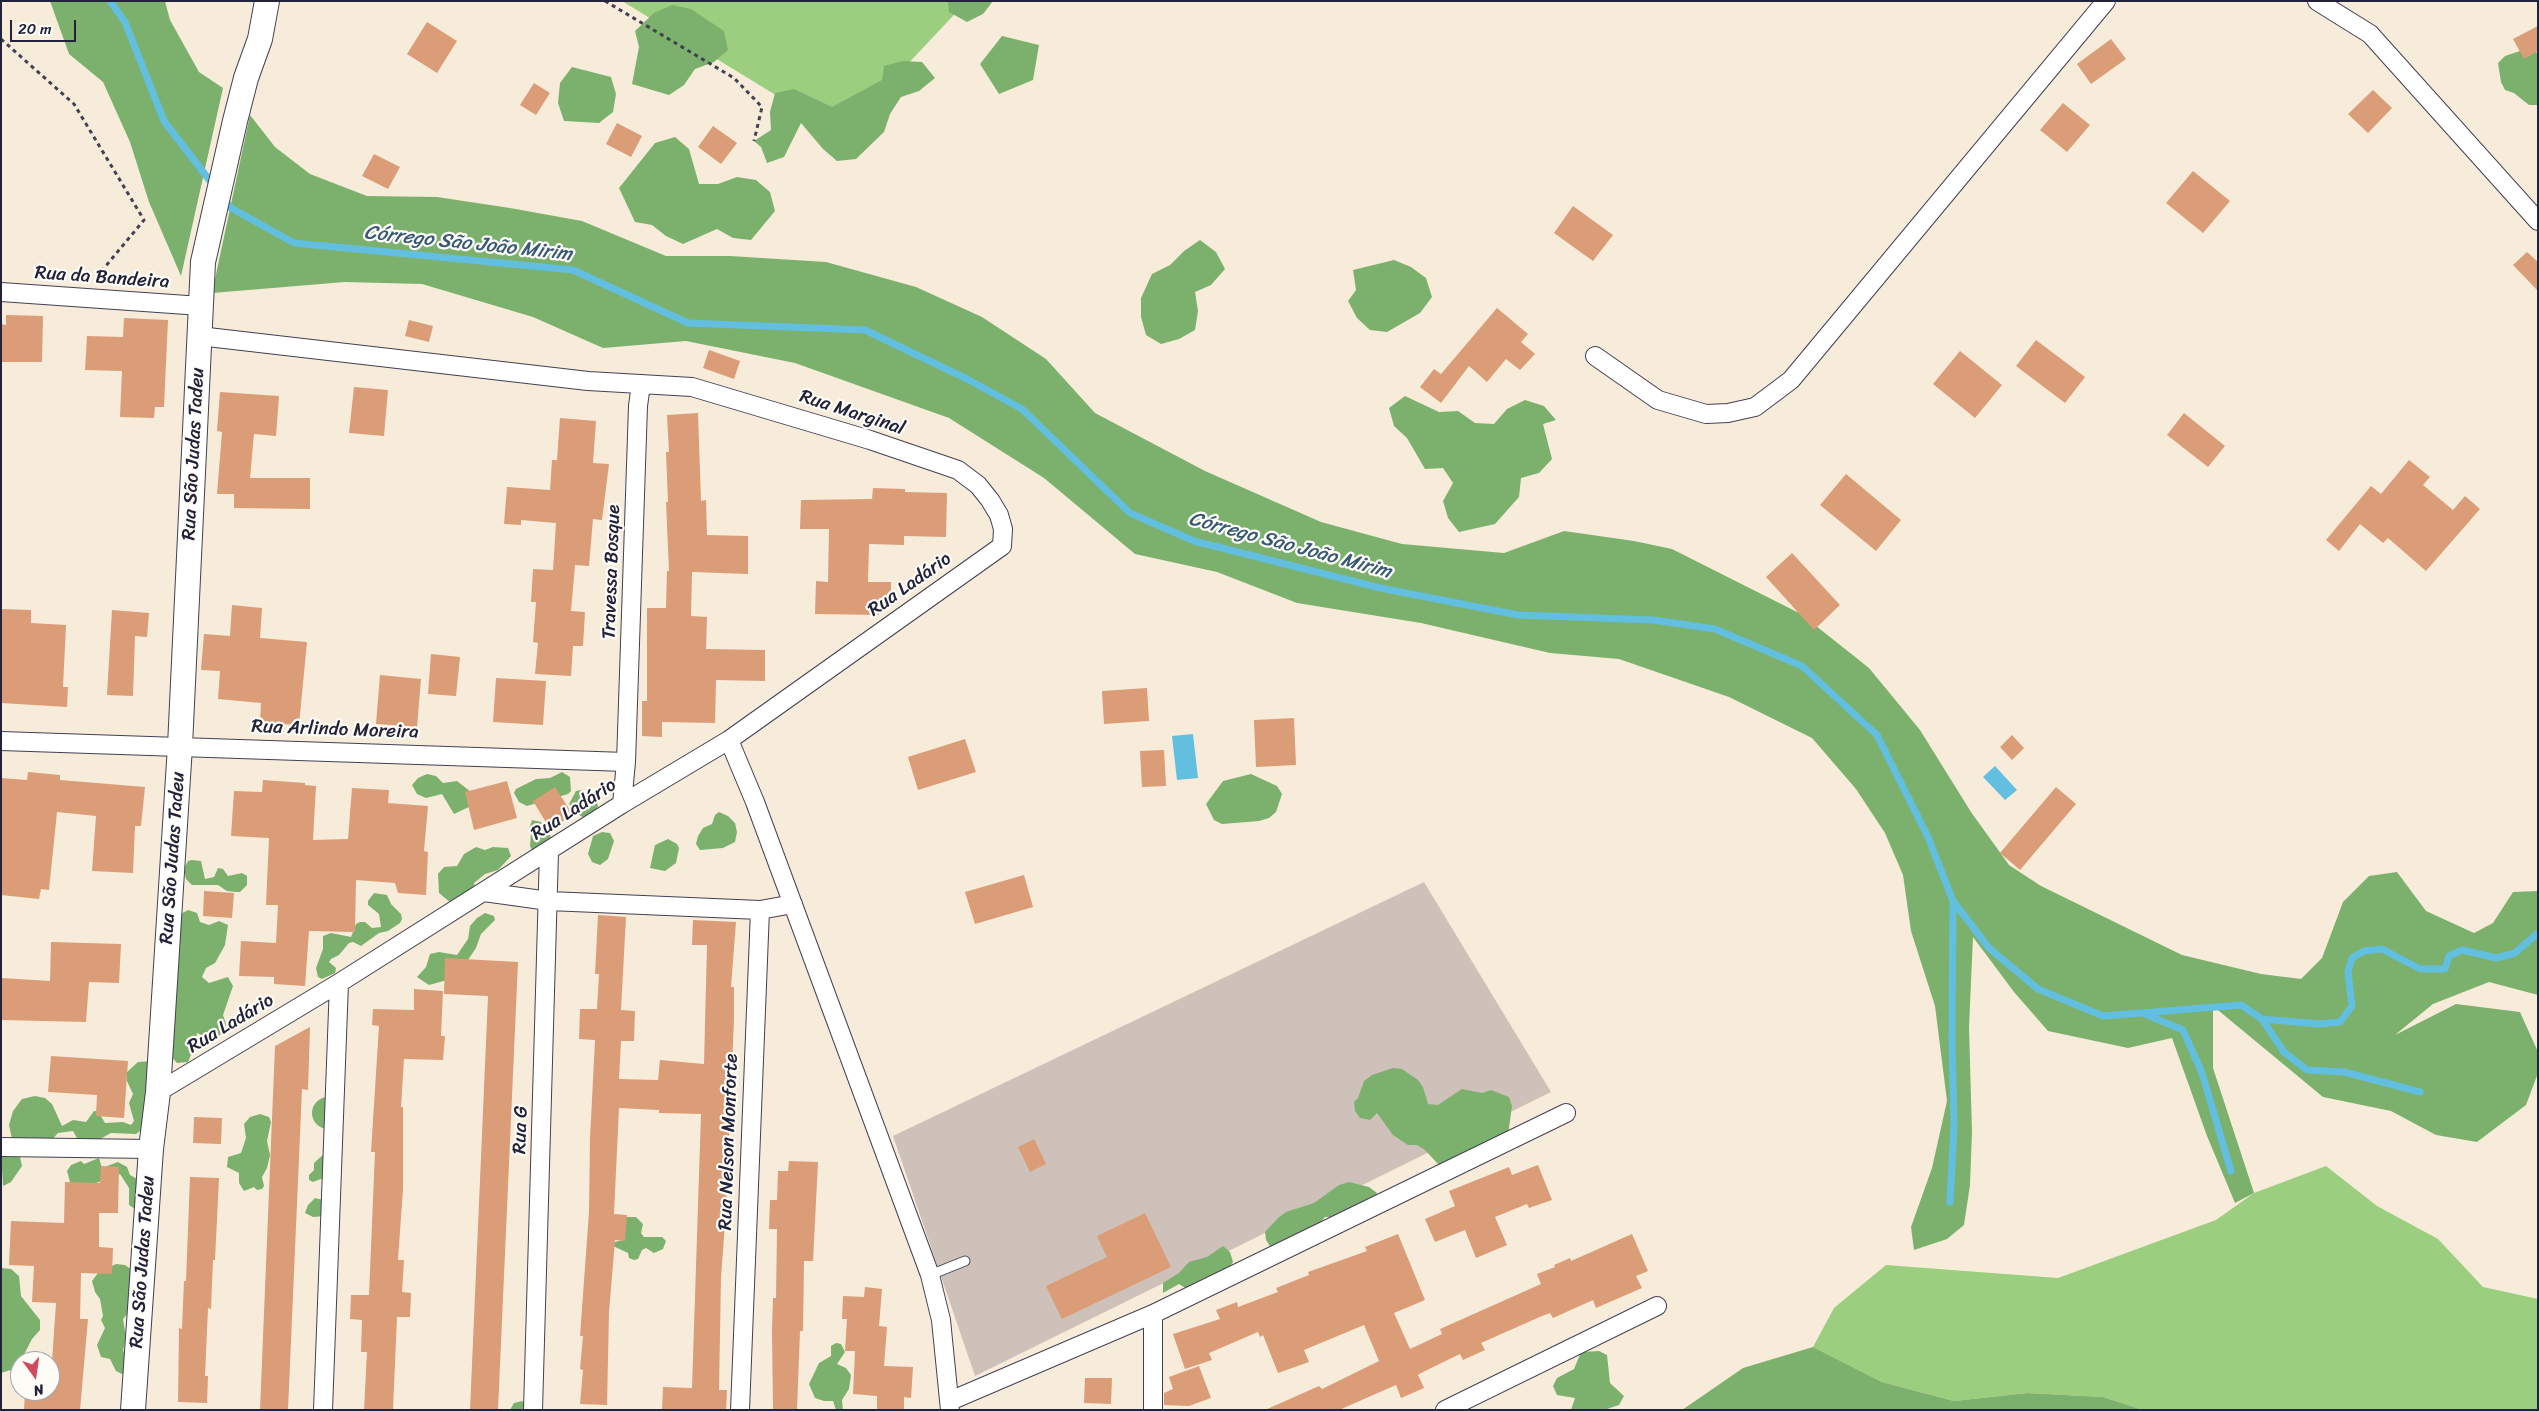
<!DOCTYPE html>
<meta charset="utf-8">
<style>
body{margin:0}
#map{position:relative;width:2539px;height:1411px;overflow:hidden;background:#f7ecda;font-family:Sriracha,sans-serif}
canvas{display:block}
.frame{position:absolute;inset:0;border:2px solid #22223b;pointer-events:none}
.north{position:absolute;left:10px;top:1351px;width:50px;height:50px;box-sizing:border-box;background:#fdfcf7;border:1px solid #a5a5ac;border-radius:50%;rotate:166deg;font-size:14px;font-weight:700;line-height:20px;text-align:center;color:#22223b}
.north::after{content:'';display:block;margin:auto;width:18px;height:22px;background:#d1495b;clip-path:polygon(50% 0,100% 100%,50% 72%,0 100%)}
.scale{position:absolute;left:10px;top:20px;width:66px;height:22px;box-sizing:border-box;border:2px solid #22223b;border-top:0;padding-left:6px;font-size:15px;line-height:18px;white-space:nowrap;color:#22223b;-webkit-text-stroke:4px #fdfcf7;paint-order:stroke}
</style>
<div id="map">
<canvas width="2539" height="1411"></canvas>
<div class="frame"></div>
<div class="north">N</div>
<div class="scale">20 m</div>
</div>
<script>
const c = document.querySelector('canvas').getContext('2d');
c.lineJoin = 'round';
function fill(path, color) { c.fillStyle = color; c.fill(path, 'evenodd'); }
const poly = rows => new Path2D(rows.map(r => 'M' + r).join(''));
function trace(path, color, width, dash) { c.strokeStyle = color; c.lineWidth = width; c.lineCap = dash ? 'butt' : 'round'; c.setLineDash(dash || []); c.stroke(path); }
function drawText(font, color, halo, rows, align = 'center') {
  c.font = font + ' Sriracha,sans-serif'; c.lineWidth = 4.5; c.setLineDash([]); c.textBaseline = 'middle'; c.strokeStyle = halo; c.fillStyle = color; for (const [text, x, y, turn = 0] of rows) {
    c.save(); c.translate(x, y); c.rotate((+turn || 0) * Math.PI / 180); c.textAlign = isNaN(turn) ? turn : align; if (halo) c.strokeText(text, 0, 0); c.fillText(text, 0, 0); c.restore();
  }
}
const industrial = poly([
 [1424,882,1551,1092,975,1376,893,1136]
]);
const green = poly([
 [622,1,967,1,841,135],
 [2326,1166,2377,1206,2438,1239,2483,1287,2538,1299,2538,1410,2143,1410,2103,1397,2027,1393,1954,1401,1882,1382,1813,1347,1834,1308,1886,1265,2058,1278,2216,1220,2254,1193]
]);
const forest = poly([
 [50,1,165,1,170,20,199,72,223,88,181,276,149,202,130,142,103,82,69,54],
 [948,1,993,1,983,14,967,22,949,12],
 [672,5,691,9,724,31,728,50,714,62,695,69,684,85,669,95,632,84,639,47,635,31,654,13],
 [1002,36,1039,45,1033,80,999,94,980,64],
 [2523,50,2533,50,2538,54,2538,105,2529,105,2514,93,2505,90,2501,82,2498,63,2505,56],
 [903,61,922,62,935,78,919,91,901,97,890,114,884,132,856,159,837,161,823,149,801,123,784,157,767,163,761,147,754,141,771,130,770,112,775,93,794,89,832,107,882,80,884,66],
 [572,67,611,77,616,94,613,112,599,123,564,121,558,103,560,83],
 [250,115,275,147,310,174,367,196,437,197,510,208,582,221,666,256,730,256,826,262,916,287,982,317,1046,359,1095,413,1205,471,1321,522,1402,544,1504,553,1564,531,1634,541,1672,549,1801,614,1869,668,1920,730,1971,812,2009,865,2041,886,2182,955,2261,974,2301,979,2322,958,2343,902,2369,876,2397,872,2426,911,2474,933,2493,923,2513,892,2538,891,2538,995,2489,982,2433,1004,2395,1035,2456,1004,2520,1012,2538,1052,2538,1073,2526,1105,2477,1142,2436,1135,2391,1111,2323,1097,2213,1006,2213,1068,2254,1193,2235,1203,2207,1136,2172,1038,2128,1048,2048,1031,2014,992,1973,937,1969,1027,1972,1132,1970,1185,1964,1225,1947,1239,1914,1250,1911,1227,1932,1168,1947,1101,1935,1006,1911,931,1903,875,1885,833,1856,789,1812,738,1729,697,1619,659,1550,653,1421,623,1297,603,1217,572,1135,554,1044,478,949,418,795,363,686,341,603,348,533,317,422,284,345,282,212,293],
 [675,137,689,149,699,184,718,184,737,177,756,180,770,192,775,211,751,240,733,238,717,229,683,244,666,236,652,225,635,222,619,188,655,143],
 [1200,240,1216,252,1225,269,1211,285,1195,292,1198,311,1195,330,1179,339,1161,344,1146,335,1141,317,1141,298,1152,274,1170,265,1184,251],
 [1394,260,1411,267,1426,278,1432,297,1420,313,1387,332,1370,330,1357,318,1348,301,1356,290,1353,270],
 [1405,396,1439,412,1458,411,1475,423,1494,424,1507,409,1525,400,1544,406,1556,420,1543,424,1552,459,1539,473,1521,478,1519,497,1495,524,1459,532,1448,518,1443,501,1453,483,1443,468,1425,469,1407,438,1394,426,1389,408],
 [562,772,570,777,571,791,568,794,527,806,519,802,514,793,516,789,536,779,550,778],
 [427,774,436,776,443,783,457,781,471,792,471,806,454,814,442,794,426,798,417,794,412,785,418,778],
 [1251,774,1277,786,1282,794,1276,812,1269,818,1259,821,1222,824,1214,820,1206,804,1223,781],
 [581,790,597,802,598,806,594,815,586,819,574,812,569,804,576,791],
 [719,812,728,816,735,823,737,832,735,842,723,848,700,850,696,844,698,836,703,828,712,824,715,815],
 [532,820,541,822,551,837,551,842,533,852,530,846,531,833,529,829],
 [602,832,610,833,614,841,608,859,600,865,592,862,588,854,593,836],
 [668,839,677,844,679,848,676,863,665,871,650,868,655,845],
 [476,847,485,850,493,847,508,848,511,856,498,870,485,874,474,883,476,892,457,908,439,893,438,874,444,867,457,866,464,854],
 [192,860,201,861,205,879,214,877,218,868,223,869,228,876,242,873,247,876,247,885,240,892,236,892,227,891,218,885,192,885,186,879,184,869,188,861],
 [374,893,387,895,391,904,401,914,402,919,400,923,388,931,379,933,361,946,353,942,349,943,339,955,331,959,329,962,336,968,335,973,322,979,318,977,316,968,323,949,323,936,331,933,351,937,356,924,360,922,365,922,372,928,381,927,379,914,368,905,368,901],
 [188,910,197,913,200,922,209,925,219,921,228,925,225,945,215,963,206,968,202,977,209,983,228,977,233,986,223,1015,226,1024,225,1034,205,1037,197,1033,194,1048,188,1062,177,1063,170,1055,179,915],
 [485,913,494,916,495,920,481,934,476,948,460,972,447,980,429,985,417,977,426,967,430,954,439,952,457,955,468,939,470,926,477,918],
 [152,1061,146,1116,142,1118,144,1128,136,1134,111,1133,95,1142,78,1140,73,1131,58,1133,48,1144,12,1139,9,1125,13,1111,22,1099,35,1096,45,1098,52,1104,62,1126,73,1120,86,1122,94,1111,98,1111,105,1123,123,1122,131,1125,134,1121,129,1103,133,1094,127,1081,127,1072,138,1062],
 [1393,1068,1402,1069,1418,1080,1423,1087,1428,1104,1438,1105,1462,1089,1482,1093,1491,1090,1509,1097,1512,1106,1508,1135,1456,1169,1438,1164,1425,1150,1417,1145,1408,1145,1393,1135,1377,1113,1370,1120,1360,1118,1355,1111,1354,1102,1358,1098,1364,1081,1372,1075],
 '312 1113a16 16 0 1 1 32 0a16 16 0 1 1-32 0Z',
 [260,1114,269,1117,271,1122,267,1141,270,1155,267,1168,262,1177,264,1186,262,1189,257,1190,254,1187,244,1191,239,1183,239,1173,227,1167,228,1157,241,1153,246,1138,244,1124,250,1117],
 [13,1150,20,1157,22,1166,11,1182,3,1186,1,1151],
 [325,1153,326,1177,313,1182,309,1180,309,1175,314,1170,314,1163],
 [99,1158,102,1168,118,1162,127,1167,130,1175,139,1180,135,1209,129,1205,129,1188,120,1174,91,1185,75,1187,70,1182,67,1171,71,1165,81,1161,84,1164],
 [1349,1182,1369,1187,1377,1193,1374,1202,1334,1217,1325,1217,1313,1231,1271,1248,1266,1240,1265,1232,1278,1218,1286,1212,1314,1203,1339,1185],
 [315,1198,323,1200,326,1216,313,1217,305,1213,308,1205],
 [626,1217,636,1217,643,1224,641,1233,644,1237,662,1237,666,1241,663,1249,654,1253,646,1248,642,1250,638,1259,634,1260,629,1258,628,1253,613,1246,615,1242,623,1240],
 [1223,1246,1230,1252,1233,1262,1228,1269,1202,1279,1187,1289,1179,1284,1163,1293,1163,1283,1179,1273,1189,1262,1207,1257],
 [116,1264,125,1265,138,1274,129,1312,123,1319,126,1337,123,1351,131,1358,124,1375,116,1371,110,1359,101,1357,97,1345,105,1328,101,1320,103,1316,100,1299,95,1292,92,1281,98,1273],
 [1,1268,11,1269,19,1276,21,1296,40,1320,40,1330,32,1339,17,1368,1,1373],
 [836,1343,841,1344,845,1352,837,1364,846,1368,851,1375,849,1389,842,1400,843,1410,836,1410,833,1401,824,1401,815,1398,809,1384,819,1363,831,1356,831,1346],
 [1813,1347,1882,1382,1954,1401,2027,1393,2103,1397,2143,1410,1682,1410,1743,1368],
 [1599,1351,1607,1355,1610,1383,1624,1396,1619,1405,1604,1410,1571,1410,1575,1398,1557,1395,1553,1386,1557,1378,1574,1369,1581,1352],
 [522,1401,531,1410,510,1410,514,1403]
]);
const water = poly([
 [1193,734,1198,778,1177,780,1172,736],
 [1995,766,2017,790,2005,800,1983,777]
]);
const stream = poly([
 [110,1,125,22,164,121,214,186],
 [224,199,231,208,294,243,573,270,688,323,865,330,967,379,1022,409,1130,513,1194,541,1380,588,1518,615,1653,620,1715,629,1802,666,1877,735,1928,837,1953,901,1989,948,2038,989,2103,1016,2241,1005,2262,1019,2284,1052,2307,1070,2344,1072,2420,1092],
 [2147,1015,2183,1030,2202,1073,2231,1171],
 [2262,1019,2319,1024,2340,1022,2352,1006,2348,972,2352,958,2364,951,2382,949,2420,969,2445,969,2449,956,2462,950,2496,958,2515,953,2538,933],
 [1950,1202,1954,1125,1952,1040,1953,901]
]);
const building = poly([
 [427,22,457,41,437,73,407,54],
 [2538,26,2538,51,2524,59,2513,39],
 [2111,39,2126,59,2091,84,2077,64],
 [534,83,550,93,536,115,520,105],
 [2373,90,2392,108,2368,133,2348,114],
 [2063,103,2090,125,2067,152,2040,130],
 [617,123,642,136,631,157,606,144],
 [713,126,737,143,721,164,698,147],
 [374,154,400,167,388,189,362,176],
 [2193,171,2230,201,2203,233,2166,203],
 [1573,206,1613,235,1593,261,1554,233],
 [2527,252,2538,262,2538,291,2513,265],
 [1497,308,1528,334,1521,342,1535,354,1520,370,1506,359,1487,382,1469,366,1441,403,1420,387,1434,369,1441,374],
 [6,315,43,316,42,362,1,362,1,324,6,325],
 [124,318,168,320,164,407,155,407,154,418,120,417,122,371,85,370,87,336,123,337],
 [409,320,433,326,429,342,405,336],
 [2036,340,2085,377,2065,403,2016,366],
 [709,350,740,361,734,379,703,368],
 [1960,351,2002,385,1975,418,1933,384],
 [354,387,388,390,384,436,349,433],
 [220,392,279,396,276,436,254,434,250,478,310,478,310,509,234,508,234,494,217,494,222,432,217,431],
 [698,413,701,501,706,500,707,535,748,536,748,574,692,572,691,616,707,617,706,649,765,650,765,681,716,680,715,723,662,722,662,737,642,736,642,701,647,701,647,608,666,608,667,571,669,571,666,502,668,502,666,452,669,452,667,415],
 [2184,413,2225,446,2208,467,2167,435],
 [560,418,596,421,593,463,609,464,602,520,593,519,589,566,575,565,571,611,585,612,583,646,573,646,571,676,535,674,538,643,533,642,536,602,531,602,533,569,553,570,556,523,521,520,521,525,504,524,507,487,550,490,552,460,557,460],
 [2409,460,2430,477,2423,485,2453,510,2465,496,2480,509,2426,571,2388,538,2383,543,2360,524,2339,551,2326,540,2371,486,2381,494],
 [1846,474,1901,520,1876,551,1820,505],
 [873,488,905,489,905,492,947,493,946,537,904,536,904,545,869,544,868,582,891,582,891,601,879,600,879,615,815,614,816,581,828,582,829,529,800,529,801,500,872,499],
 [1792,553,1840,605,1814,630,1766,577],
 [232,605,262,608,260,638,307,642,299,725,260,723,261,703,218,699,220,671,201,670,204,634,230,636],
 [1,609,31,610,31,623,66,625,63,687,68,687,67,707,1,703],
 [112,610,149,613,147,637,135,636,133,696,107,695],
 [431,654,460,657,456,696,428,694],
 [380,675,421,679,417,727,376,724],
 [496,678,546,681,543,725,493,722],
 [1147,688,1149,721,1104,724,1102,691],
 [1294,718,1296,765,1256,767,1254,720],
 [2012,735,2024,748,2012,760,2000,747],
 [965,739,976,772,918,790,908,757],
 [1164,750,1166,786,1142,787,1140,751],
 [28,772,60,775,60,780,145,787,141,826,135,826,133,873,92,871,96,816,57,812,49,890,41,889,39,899,1,895,1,778,27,780],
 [263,780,305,783,305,785,316,786,313,840,348,839,352,788,389,790,388,803,428,806,424,851,428,852,426,895,398,893,395,883,356,880,355,932,309,931,305,986,274,984,274,977,239,976,241,941,276,943,278,905,266,905,269,838,231,836,234,791,262,792],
 [507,781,517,818,474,830,465,792],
 [555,787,573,815,550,829,533,801],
 [2056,787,2076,804,2020,870,2000,853],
 [1024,875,1033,907,975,924,965,892],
 [204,891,234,893,232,918,203,916],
 [598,915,626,917,621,1010,635,1011,634,1041,621,1041,619,1079,658,1080,660,1060,704,1064,707,945,692,945,693,920,736,922,731,987,734,987,734,1019,726,1210,721,1277,719,1390,727,1390,726,1410,662,1410,663,1387,692,1388,701,1114,659,1113,659,1110,619,1108,614,1214,627,1215,625,1241,615,1240,609,1312,607,1405,580,1404,583,1370,580,1369,583,1336,580,1336,589,1212,590,1139,595,1040,579,1039,580,1009,597,1009,599,974,595,974],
 [51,942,121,944,119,983,89,982,86,1022,1,1020,1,978,50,981],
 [445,958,518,962,498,1410,470,1410,488,996,444,994],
 [414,989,443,991,441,1036,445,1036,443,1060,404,1059,401,1107,403,1107,403,1189,398,1260,404,1260,402,1292,411,1293,410,1317,397,1317,393,1410,364,1410,367,1352,361,1352,362,1320,350,1319,351,1295,369,1295,375,1152,371,1152,379,1026,372,1025,373,1009,414,1010],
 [310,1027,308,1090,302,1089,288,1410,260,1410,275,1046],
 [51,1056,128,1061,124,1118,96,1116,97,1095,48,1092],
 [194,1117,222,1118,221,1144,193,1143],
 [1034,1139,1046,1164,1030,1172,1018,1147],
 [789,1161,818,1162,813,1261,804,1261,803,1331,800,1331,797,1410,773,1410,772,1330,773,1298,776,1298,777,1229,769,1229,770,1200,777,1200,778,1171,788,1171],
 [1538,1165,1552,1200,1529,1208,1527,1204,1495,1217,1507,1245,1476,1258,1465,1230,1435,1242,1425,1219,1455,1206,1449,1191,1509,1167,1512,1175],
 [101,1166,119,1167,118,1213,99,1213,99,1247,113,1248,112,1274,81,1273,80,1319,88,1319,80,1410,24,1410,25,1391,50,1391,56,1303,32,1302,34,1266,9,1265,11,1221,64,1223,65,1182,100,1183],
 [190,1177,219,1178,215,1260,213,1260,211,1309,208,1308,205,1376,208,1376,207,1403,178,1402,179,1328,182,1329,184,1281,186,1281],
 [1145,1213,1171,1267,1062,1319,1046,1286,1107,1257,1097,1236],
 [1398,1234,1425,1300,1394,1313,1410,1349,1442,1334,1440,1329,1541,1284,1537,1274,1555,1267,1554,1265,1570,1258,1571,1261,1632,1234,1648,1271,1636,1276,1642,1288,1596,1308,1593,1300,1553,1318,1550,1313,1542,1316,1481,1343,1485,1350,1463,1360,1460,1354,1423,1372,1418,1375,1424,1388,1401,1398,1396,1385,1339,1410,1265,1410,1319,1386,1322,1389,1379,1361,1364,1325,1304,1350,1309,1362,1278,1373,1263,1335,1260,1337,1258,1332,1209,1353,1212,1360,1185,1369,1173,1334,1220,1319,1216,1310,1237,1302,1238,1307,1278,1292,1276,1288,1309,1275,1308,1272,1367,1251,1365,1247],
 [865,1287,882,1289,879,1326,887,1327,884,1366,913,1367,911,1398,904,1397,904,1410,877,1410,877,1396,853,1394,855,1351,845,1351,847,1319,842,1319,843,1296,864,1297],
 [1199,1366,1211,1398,1189,1406,1164,1405,1164,1393,1173,1389,1169,1377],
 [1085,1378,1112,1378,1111,1404,1084,1403]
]);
const path = poly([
 [605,1,734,78,762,107,754,141],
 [1,39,74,104,144,220,95,279]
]);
const lane = poly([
 [930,1275,965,1261]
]);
const street = poly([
 [2317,1,2370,34,2538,221],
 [1,292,201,306],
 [1595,356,1658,400,1706,414,1728,413,1755,407,1791,380,2106,1],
 [729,740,755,802,930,1275,941,1320,950,1410],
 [1,741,626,762,622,804],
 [626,762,638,406,641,384],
 [484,892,549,901,760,910],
 [158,1092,339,983,622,804,729,740,1002,546,1003,529,999,515,990,500,978,485,958,470,870,440,692,387,588,381,199,336],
 [1,1147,151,1149],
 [1153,1314,1153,1410],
 [950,1401,1153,1314,1566,1113],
 [323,1410,339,983],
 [533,1410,549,852],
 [740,1410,760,910,793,904],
 [1445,1410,1657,1306]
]);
const secondary = poly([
 [133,1410,151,1149,158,1092,180,746,203,262,235,121,246,78,260,39,267,1]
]);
const streetNames = [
 ["Rua da Bandeira",102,278,4],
 ["Rua Marginal",852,413,18],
 ["Rua São Judas Tadeu",194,454,-87],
 ["Travessa Bosque",612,572,-88],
 ["Rua Ladário",910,585,-35],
 ["Rua Arlindo Moreira",335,730,2],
 ["Rua Ladário",574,810,-33],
 ["Rua São Judas Tadeu",173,858,-86],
 ["Rua Ladário",231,1024,-31],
 ["Rua G",521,1130,-88],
 ["Rua Nelson Monforte",729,1142,-88],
 ["Rua São Judas Tadeu",143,1262,-86]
];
const waterNames = [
 ["Córrego São João Mirim",468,244,6],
 ["Córrego São João Mirim",1290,546,15]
];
fill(industrial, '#cec1ba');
fill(green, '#9bce7e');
fill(forest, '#7cb16d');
fill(water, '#62bfe0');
trace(stream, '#62bfe0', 7);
fill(building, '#da9d77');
trace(lane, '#424053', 11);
trace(street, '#424053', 20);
trace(secondary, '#424053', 26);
trace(path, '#424053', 3, [4, 4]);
trace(lane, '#fff', 9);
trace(street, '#fff', 18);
trace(secondary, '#fff', 24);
drawText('19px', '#22223b', '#fdfcf7', streetNames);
drawText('italic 20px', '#385975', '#fdfcf7', waterNames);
</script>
